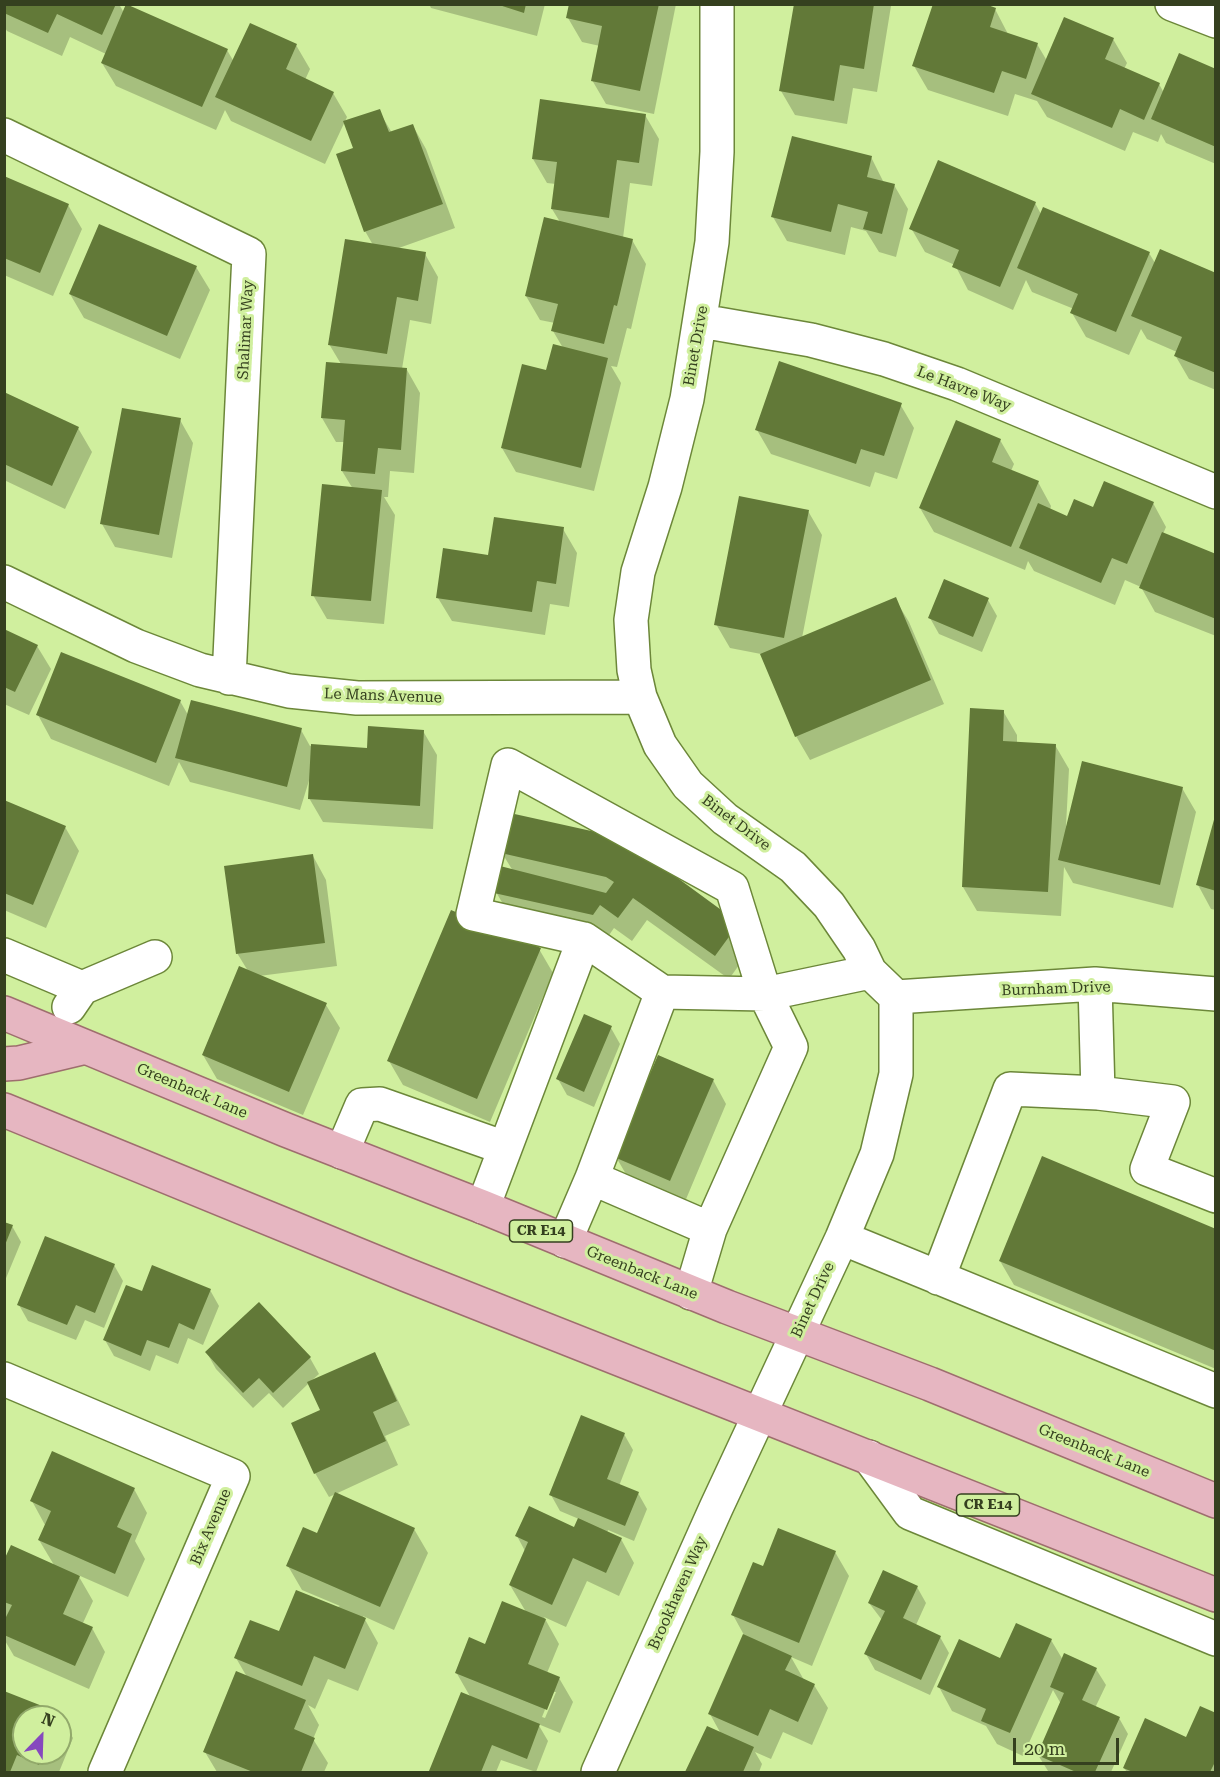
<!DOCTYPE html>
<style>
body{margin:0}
#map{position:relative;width:1220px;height:1777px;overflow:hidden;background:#d0ef9e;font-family:"Roboto Serif",serif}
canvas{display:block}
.frame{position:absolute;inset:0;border:6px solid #35401f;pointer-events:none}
.north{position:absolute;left:12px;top:1705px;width:60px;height:60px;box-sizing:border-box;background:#d0ef9e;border:2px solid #92a96b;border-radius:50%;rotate:23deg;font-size:16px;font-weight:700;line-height:24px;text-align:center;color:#35401f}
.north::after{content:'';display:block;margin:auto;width:21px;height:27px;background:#8648be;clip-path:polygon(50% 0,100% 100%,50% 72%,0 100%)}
.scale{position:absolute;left:1013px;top:1738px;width:106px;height:27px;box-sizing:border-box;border:3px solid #35401f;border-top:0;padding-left:8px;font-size:18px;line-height:21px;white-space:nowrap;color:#35401f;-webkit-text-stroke:4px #d0ef9e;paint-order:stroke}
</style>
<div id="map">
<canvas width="1220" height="1777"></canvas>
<div class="frame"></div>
<div class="north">N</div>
<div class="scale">20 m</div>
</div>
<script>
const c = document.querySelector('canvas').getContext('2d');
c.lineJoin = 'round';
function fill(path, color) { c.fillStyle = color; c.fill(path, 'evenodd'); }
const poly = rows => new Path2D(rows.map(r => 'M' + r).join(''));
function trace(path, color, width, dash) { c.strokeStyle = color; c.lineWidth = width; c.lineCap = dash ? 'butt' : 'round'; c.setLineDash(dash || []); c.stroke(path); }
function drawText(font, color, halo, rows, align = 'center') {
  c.font = font + ' "Roboto Serif",serif'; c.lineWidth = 6; c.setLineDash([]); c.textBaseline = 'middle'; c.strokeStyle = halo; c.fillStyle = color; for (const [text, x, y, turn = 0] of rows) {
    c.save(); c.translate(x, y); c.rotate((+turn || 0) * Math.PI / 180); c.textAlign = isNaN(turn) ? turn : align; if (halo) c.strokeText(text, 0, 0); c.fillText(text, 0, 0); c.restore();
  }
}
const shadow = poly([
 [4,4,119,4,124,13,227,50,234,62,296,45,310,69,305,80,333,93,347,117,325,164,231,121,225,110,216,130,116,86,102,63,106,54,70,37,62,56,7,31,4,26],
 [429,4,545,4,537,36,431,8],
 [571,4,676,4,654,114,606,104,592,80,600,46,582,42,568,18],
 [795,4,891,6,877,92,853,88,847,124,795,115,781,91],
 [995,9,1008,34,1037,44,1047,61,1113,39,1127,63,1124,69,1159,84,1164,93,1216,70,1216,164,1166,143,1161,134,1158,142,1133,132,1125,151,1047,117,1037,101,1015,94,1008,116,928,90,914,66],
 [379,111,392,133,413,126,426,149,455,228,396,249,425,254,438,277,431,324,410,320,402,369,407,370,420,393,414,473,390,471,388,497,384,497,395,515,384,624,327,619,313,595,353,489,342,471,345,442,336,442,322,418,327,363,341,364,329,344,373,245,365,231,355,149],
 [645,115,659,139,652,186,630,183,623,238,632,240,646,264,631,329,627,328,617,367,611,366,621,383,594,491,516,472,502,448,563,348,553,331,555,323,540,320,526,296,560,222,552,209,556,184,547,183,533,159],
 [871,157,884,183,894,185,908,209,896,257,879,252,866,231,851,227,845,255,787,241,773,217],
 [4,177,68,205,82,229,53,296,4,275],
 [1035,203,1041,214,1149,253,1155,263,1216,274,1216,390,1189,379,1175,355,1177,352,1147,339,1141,329,1129,355,1086,337,1072,313,1074,309,1032,292,1026,280,1013,310,968,290,955,265,925,252,911,228],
 [196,267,210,290,180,359,84,318,70,294],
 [4,393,78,428,92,452,65,509,4,480],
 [900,404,914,428,897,479,875,472,870,487,771,454,757,430],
 [180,420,193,443,172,558,115,547,102,524],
 [1000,440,1014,464,1011,471,1038,482,1051,506,1050,510,1068,518,1093,509,1153,503,1166,527,1163,534,1216,555,1216,636,1155,612,1141,587,1125,580,1115,605,1034,571,1028,561,1025,570,934,532,920,508],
 [808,511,822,535,802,638,895,599,909,622,944,704,810,760,796,736,761,654,730,648,716,624],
 [563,529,577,553,569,607,550,604,545,635,452,621,438,598,490,556],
 [988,600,997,616,982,652,939,634,930,618],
 [4,630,37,646,51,669,29,715,4,704],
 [180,701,188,715,301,730,310,746,368,750,423,731,437,755,433,829,323,822,309,798,311,774,300,810,190,782,179,762,169,786,51,739,38,715],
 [972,710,1003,711,1017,735,1017,743,1055,745,1069,769,1066,826,1182,788,1196,812,1173,908,1073,883,1064,867,1061,916,977,911,963,887],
 [4,802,65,827,79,851,46,928,4,910],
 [1216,819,1216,910,1211,909,1198,885],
 [622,840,752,947,729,979,647,920,632,941,614,928,607,938,510,916,496,892,513,871,502,853],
 [313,856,326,880,337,966,259,976,326,1005,340,1028,303,1115,217,1079,203,1055,248,971,237,953],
 [539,949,553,973,490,1122,403,1085,389,1061],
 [611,1028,620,1044,594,1107,567,1095,558,1079],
 [713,1080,726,1104,684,1204,630,1181,616,1157],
 [4,1223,12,1226,21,1242,4,1283],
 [1216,1231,1216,1369,1014,1285,1000,1261],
 [114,1265,123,1281,104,1328,85,1320,76,1340,28,1321,19,1305],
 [210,1290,219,1306,203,1345,188,1338,178,1364,156,1355,150,1371,114,1356,105,1340,143,1293],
 [207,1353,310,1358,319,1374,310,1382,375,1353,410,1425,385,1436,398,1465,329,1497,315,1473,322,1411,309,1383,283,1408,269,1393,253,1408,216,1369],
 [624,1434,633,1450,619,1486,638,1493,647,1509,634,1541,608,1530,607,1533,621,1539,634,1563,619,1596,587,1581,566,1627,544,1617,559,1644,547,1673,559,1678,573,1702,560,1733,538,1724,548,1741,536,1772,501,1760,496,1772,432,1772,462,1694,471,1698,456,1672,526,1612,510,1585,525,1551,517,1536,575,1529,579,1519,560,1511,551,1495],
 [552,1692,556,1692,545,1718,542,1717],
 [134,1489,147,1513,135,1541,145,1559,128,1597,78,1575,93,1601,83,1623,92,1628,105,1652,89,1689,14,1656,4,1639,4,1564,54,1565,39,1540,45,1525,32,1501],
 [414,1529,428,1553,394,1630,363,1616,378,1643,358,1691,328,1679,315,1709,308,1705,319,1725,313,1739,328,1763,324,1772,217,1772,205,1752,247,1677,236,1658,280,1633,340,1606,302,1590,288,1566,317,1535],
 [835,1552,849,1576,812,1666,791,1657,804,1680,814,1685,828,1708,812,1745,783,1732,771,1759,755,1752,762,1764,759,1772,687,1772,707,1728,721,1734,710,1714,744,1635,733,1615,763,1568],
 [917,1587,926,1603,916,1625,940,1637,949,1653,930,1695,875,1670,866,1654,882,1620,869,1603],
 [1051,1640,1063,1660,1096,1669,1106,1685,1095,1708,1119,1718,1128,1734,1111,1772,1048,1771,1038,1755,1061,1704,1053,1690,1023,1756,997,1744,986,1726,952,1711,939,1687],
 [4,1692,59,1714,73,1738,59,1772,4,1772],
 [24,1717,60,1717,60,1753,24,1753],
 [1216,1715,1216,1772,1127,1772,1124,1768,1187,1739]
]);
const building = poly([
 [4,4,116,4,102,35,57,14,48,33,4,13],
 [126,4,228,49,202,107,101,63],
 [496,4,526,4,524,13],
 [569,4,659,4,640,91,591,81,602,26,566,18],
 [794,4,874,4,864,69,840,65,834,101,779,91],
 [933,4,985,4,996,8,990,27,1038,43,1026,79,1002,71,994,93,912,66],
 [1064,17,1114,38,1105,59,1160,83,1144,120,1120,109,1112,128,1031,94],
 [250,23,297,44,286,69,334,92,311,141,215,97],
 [1179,53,1216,69,1216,147,1151,119],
 [540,99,646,114,639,163,617,160,609,218,551,209,557,162,532,159],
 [380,109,389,132,413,124,443,204,364,232,336,154,353,148,343,121],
 [792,136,872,156,867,177,895,184,882,234,863,229,868,212,838,204,831,232,771,217],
 [938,160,1036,202,1000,287,952,267,959,250,909,229],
 [4,176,69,204,40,273,4,258],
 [1043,207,1150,252,1116,332,1070,313,1078,294,1017,268],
 [544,217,633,239,617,306,614,305,604,344,551,331,558,304,525,296],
 [99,224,197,266,167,336,69,294],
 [345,239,426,252,418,301,397,297,387,354,328,345],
 [1160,249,1216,273,1216,373,1174,356,1182,337,1131,316],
 [553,344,608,358,581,468,501,448,522,364,546,370],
 [779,361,902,403,884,456,861,449,856,464,755,430],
 [326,362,407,368,401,450,378,448,375,474,341,471,345,420,321,418],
 [4,392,79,427,52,486,4,464],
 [122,408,181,418,159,535,100,524],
 [956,420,1001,439,992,462,1039,481,1011,547,919,508],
 [1104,481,1154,502,1127,564,1112,558,1101,583,1019,548,1038,503,1067,516,1074,499,1093,507],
 [322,484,382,490,371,601,311,596],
 [739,496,809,510,784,638,714,625],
 [494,517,564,527,556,584,537,581,532,612,436,598,443,548,488,555],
 [1162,532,1216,554,1216,619,1139,588],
 [944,579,989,598,973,637,928,618],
 [896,597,931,680,795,737,760,654],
 [4,629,38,645,15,692,4,687],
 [61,652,181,700,156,763,36,715],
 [191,700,302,728,287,787,175,758],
 [970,708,1004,710,1003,741,1056,744,1048,892,962,887],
 [368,726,424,730,420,806,308,799,311,744,367,748],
 [1082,761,1183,787,1160,885,1058,860],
 [4,800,66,826,33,905,4,893],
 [510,813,623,838,739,923,715,956,633,898,618,918,600,905,593,915,494,893,500,866,606,893,614,882,606,877,501,853],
 [1215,816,1216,816,1216,891,1196,885],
 [313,854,325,943,236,954,224,866],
 [451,910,541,948,477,1099,387,1061],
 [239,966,327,1003,289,1092,202,1055],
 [584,1014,612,1026,584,1092,556,1079],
 [658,1055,714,1079,670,1181,614,1157],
 [1042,1156,1216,1229,1216,1351,999,1261],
 [4,1222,13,1225,5,1245,4,1245],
 [45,1236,115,1264,95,1313,76,1305,67,1325,17,1305],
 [152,1265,211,1289,194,1330,179,1323,169,1348,147,1340,141,1356,103,1340,126,1285,142,1291],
 [259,1302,311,1357,273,1393,259,1378,243,1393,205,1352],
 [375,1352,397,1401,373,1412,386,1441,314,1474,291,1423,320,1410,307,1382],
 [581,1415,625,1433,607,1479,639,1492,625,1526,549,1495],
 [52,1451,135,1488,117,1527,132,1534,115,1574,38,1540,51,1511,30,1501],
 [335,1492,415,1528,380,1607,286,1566,303,1527,317,1533],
 [529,1506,574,1527,578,1518,622,1538,606,1573,573,1558,552,1605,509,1585,528,1542,515,1536],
 [778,1528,836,1551,799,1643,731,1615,753,1562,763,1566],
 [11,1545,80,1576,63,1614,93,1627,75,1666,4,1635,4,1621,12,1605,4,1602,4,1560],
 [883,1570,918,1586,903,1618,941,1636,921,1680,864,1654,885,1611,868,1603],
 [296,1590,366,1618,345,1669,314,1656,302,1686,234,1658,250,1620,279,1631],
 [502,1601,546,1619,528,1664,560,1677,547,1710,455,1673,469,1637,485,1644],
 [1016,1623,1052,1639,1010,1733,981,1721,986,1709,937,1687,959,1639,1000,1658],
 [743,1634,792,1656,785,1670,815,1684,798,1722,770,1709,758,1736,708,1714],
 [1064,1653,1097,1668,1082,1700,1120,1717,1095,1772,1076,1772,1037,1755,1064,1693,1050,1687],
 [236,1671,306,1700,294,1729,315,1738,301,1772,253,1772,203,1752],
 [4,1691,60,1713,58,1717,24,1717,24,1753,44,1753,39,1765,17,1755,10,1772,4,1772],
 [461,1692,540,1724,527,1759,492,1745,481,1772,429,1771],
 [1200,1706,1216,1713,1216,1760,1210,1772,1133,1772,1123,1768,1145,1718,1186,1737],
 [707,1726,754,1747,743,1772,685,1772]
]);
const minor = poly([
 [1172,4,1216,21],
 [4,135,249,254,229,678],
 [701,321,811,340,884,359,957,384,1216,492],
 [4,582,136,646,200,670,289,691,357,698,640,697],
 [584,939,662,992],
 [4,955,82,988],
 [896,997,1095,984,1216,994],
 [69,1007,82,988,155,957],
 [1098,1093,1173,1102,1147,1169,1216,1196],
 [342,1152,362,1105,380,1104,505,1148],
 [592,1178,710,1229],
 [483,1207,584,939,473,914,508,765,732,888,765,994,870,972],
 [842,1238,1216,1391],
 [565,1241,592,1178,662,992,765,994,791,1047,710,1229,691,1293],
 [938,1278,1010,1089,1098,1093,1095,984],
 [4,1379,233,1476,105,1772],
 [869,1457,910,1513,1216,1639],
 [598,1772,716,1508,842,1238,877,1154,896,1074,896,997,870,972,859,949,829,905,793,867,725,819,688,785,660,745,640,697,634,670,631,620,638,572,665,487,687,399,712,242,717,152,717,4]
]);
const major = poly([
 [4,1013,286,1130,483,1207,727,1307,930,1384,1216,1501],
 [4,1064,19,1063,86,1047],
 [4,1110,407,1275,1216,1595]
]);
const shields = [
 [541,1231,63],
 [988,1505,63]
];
const shieldNames = [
 ["CR E14",541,1231],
 ["CR E14",988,1505]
];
const streetNames = [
 ["Shalimar Way",246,330,-87],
 ["Binet Drive",696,346,-80],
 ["Le Havre Way",964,389,21],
 ["Le Mans Avenue",383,696,2],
 ["Binet Drive",736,823,37],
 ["Burnham Drive",1056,989,-2],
 ["Greenback Lane",192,1091,23],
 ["Greenback Lane",642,1273,22],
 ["Binet Drive",813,1300,-65],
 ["Greenback Lane",1094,1451,22],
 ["Bix Avenue",211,1527,-67],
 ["Brookhaven Way",678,1593,-66]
];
fill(shadow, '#0003');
fill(building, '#627938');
trace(minor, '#6c8739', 36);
trace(major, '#9e6e6e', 36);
trace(minor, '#fff', 33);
trace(major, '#e6b6c1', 33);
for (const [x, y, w] of shields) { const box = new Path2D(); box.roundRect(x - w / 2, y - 11, w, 22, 4.5); c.fillStyle = '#d0ef9e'; c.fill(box); trace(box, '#35401f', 1.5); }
drawText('bold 14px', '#35401f', null, shieldNames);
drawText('15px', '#35401f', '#d0ef9e', streetNames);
</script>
